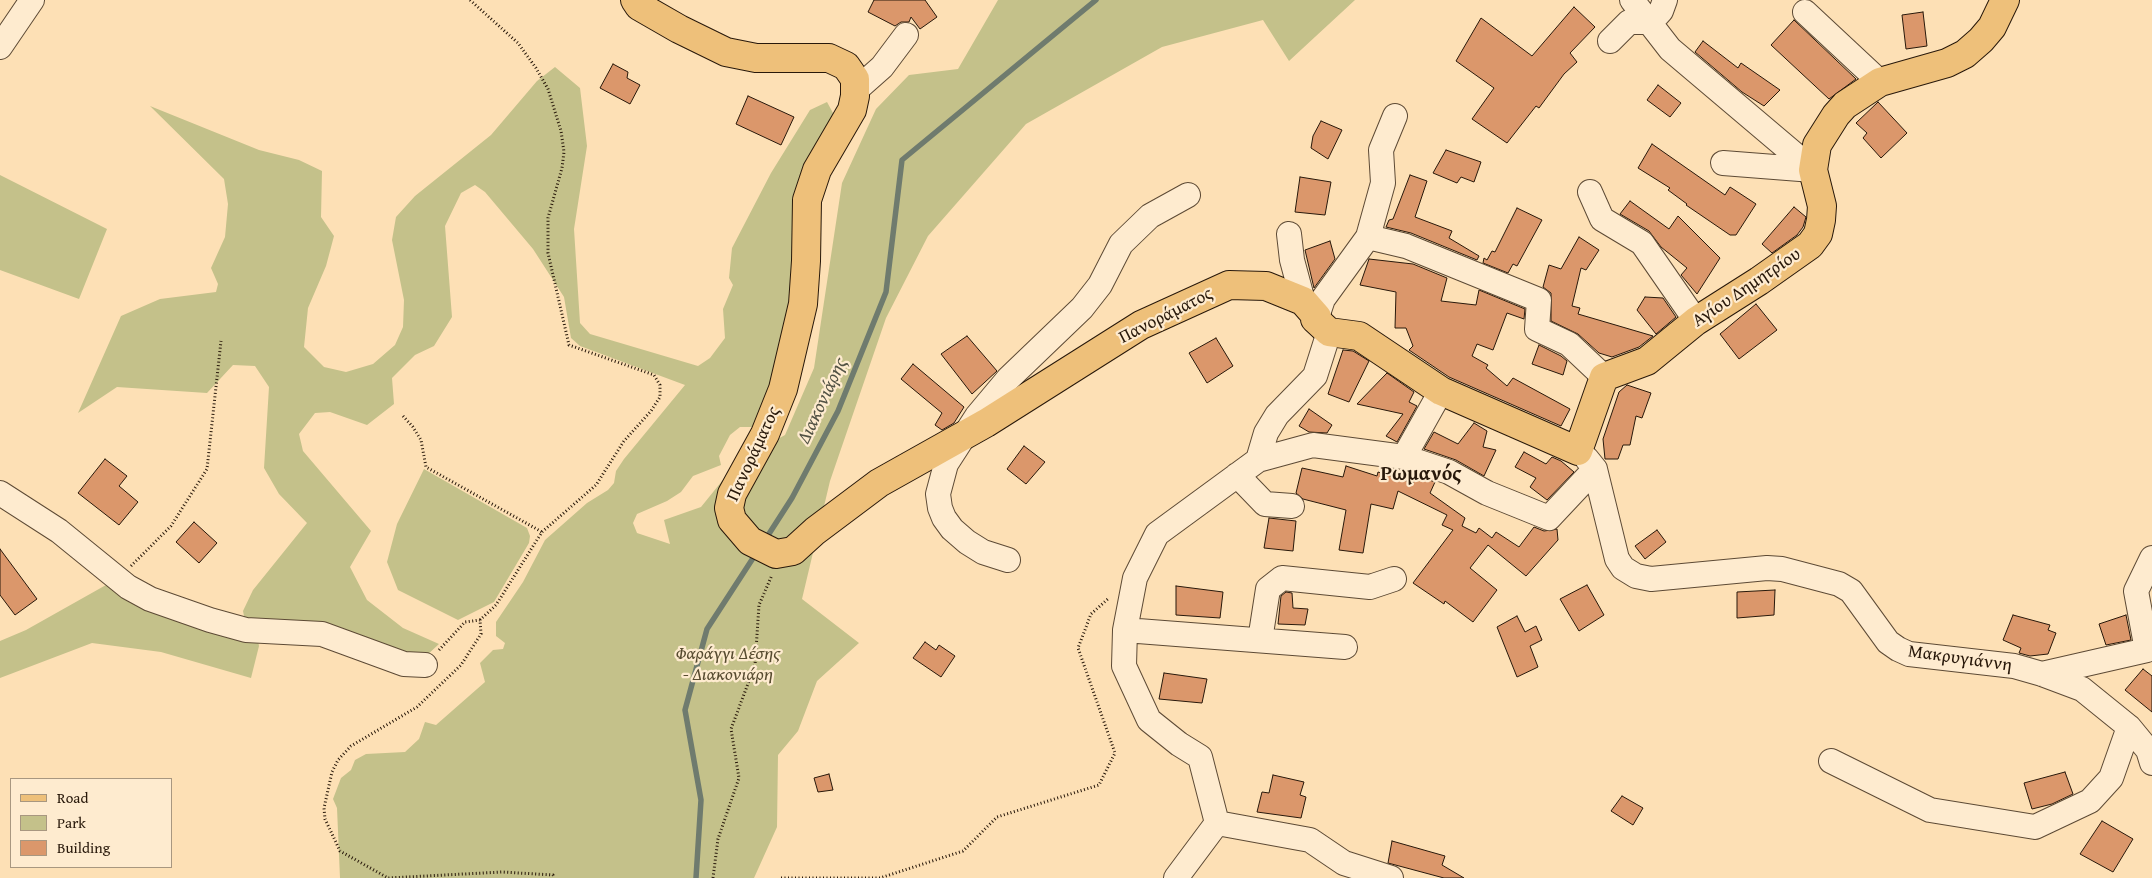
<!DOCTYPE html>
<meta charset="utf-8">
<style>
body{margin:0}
#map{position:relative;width:2152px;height:878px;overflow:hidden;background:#fde0b5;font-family:"Gentium Book Plus",serif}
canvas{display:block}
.legend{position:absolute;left:10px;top:778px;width:162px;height:90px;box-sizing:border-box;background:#feebcf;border:1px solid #a89780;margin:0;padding:6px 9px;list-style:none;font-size:15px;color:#28180a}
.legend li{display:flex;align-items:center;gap:10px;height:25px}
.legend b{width:25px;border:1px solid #a89780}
</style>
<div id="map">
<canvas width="2152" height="878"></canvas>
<ul class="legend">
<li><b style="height:6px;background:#eec07a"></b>Road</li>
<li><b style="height:14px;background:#c4c18a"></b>Park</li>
<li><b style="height:14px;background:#db976b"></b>Building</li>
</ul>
</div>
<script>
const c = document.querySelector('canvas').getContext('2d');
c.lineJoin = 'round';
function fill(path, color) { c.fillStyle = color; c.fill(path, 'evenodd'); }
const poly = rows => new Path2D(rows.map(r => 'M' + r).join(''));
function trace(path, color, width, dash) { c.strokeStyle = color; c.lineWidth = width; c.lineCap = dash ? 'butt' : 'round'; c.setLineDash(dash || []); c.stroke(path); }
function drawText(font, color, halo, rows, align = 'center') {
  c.font = font + ' "Gentium Book Plus",serif'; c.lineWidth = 4.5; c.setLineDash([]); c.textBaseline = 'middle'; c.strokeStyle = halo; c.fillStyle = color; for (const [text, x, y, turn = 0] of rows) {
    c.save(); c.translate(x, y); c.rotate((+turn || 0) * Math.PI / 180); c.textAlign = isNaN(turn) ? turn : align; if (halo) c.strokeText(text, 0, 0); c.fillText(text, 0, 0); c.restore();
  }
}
const green = poly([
 [998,0,1355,0,1289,61,1263,20,1162,47,1026,124,928,236,886,318,830,481,802,599,859,643,817,681,798,731,778,755,777,827,754,878,340,878,337,808,333,799,341,778,351,770,355,760,366,754,405,752,419,739,425,722,436,725,485,682,480,663,493,650,503,649,505,643,496,636,496,622,523,582,545,540,587,503,608,490,614,483,616,471,624,459,685,385,580,346,571,338,564,297,533,249,485,192,475,185,461,193,445,226,452,317,434,346,415,355,392,378,394,404,367,425,330,412,315,413,299,434,303,451,371,531,350,567,367,600,403,628,439,644,426,656,245,621,243,611,253,590,307,523,279,494,264,468,269,387,255,366,233,365,207,393,117,387,78,413,121,316,160,299,216,292,218,284,211,268,225,237,228,204,224,179,150,106,259,150,299,160,322,171,321,217,334,236,326,266,308,308,304,347,324,367,346,372,373,364,395,345,403,327,404,300,392,240,396,217,415,196,491,135,537,81,555,67,580,88,587,146,574,229,580,323,590,334,698,366,710,358,725,338,723,309,733,285,729,278,732,248,771,173,810,110,827,102,833,113,832,126,797,310,755,427,740,427,730,435,719,456,721,465,693,476,681,492,667,501,637,514,633,523,637,533,670,544,664,520,701,507,739,460,785,435,814,368,842,183,876,109,909,75,958,69],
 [0,175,107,229,79,299,0,270],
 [424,469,527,528,530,536,529,543,494,602,458,620,398,590,387,562,397,524],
 [106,585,257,635,259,646,251,678,161,652,92,643,0,678,0,641,26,630]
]);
const stream = poly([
 [765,540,792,498,838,411,886,292,902,160,1096,0],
 [696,878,701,800,685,710,707,629,757,552]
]);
const building = poly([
 [874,0,925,0,937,17,920,29,911,17,909,22,901,22,895,26,868,12,874,0],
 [1574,7,1595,27,1570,53,1577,62,1564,74,1539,108,1536,106,1507,143,1472,119,1494,88,1456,61,1481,18,1532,56,1574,7],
 [1923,12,1927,46,1906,49,1902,15,1923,12],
 [1794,20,1856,79,1829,99,1771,45,1794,20],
 [1703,41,1738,68,1741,63,1780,90,1764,106,1742,92,1695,52,1703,41],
 [613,64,628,72,627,78,640,85,630,104,600,88,613,64],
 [1658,85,1681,103,1670,117,1647,100,1658,85],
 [748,96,794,117,781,145,736,124,748,96],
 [1878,102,1907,133,1881,158,1863,138,1867,133,1856,123,1878,102],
 [1321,121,1342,130,1328,159,1311,148,1313,136,1321,121],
 [1652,144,1725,195,1730,187,1756,204,1736,235,1730,235,1686,205,1687,204,1668,190,1670,188,1638,168,1652,144],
 [1446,150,1481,162,1474,182,1461,177,1457,183,1433,173,1446,150],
 [1410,175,1427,181,1415,217,1452,231,1449,238,1479,256,1477,260,1411,233,1386,227,1389,220,1393,219,1410,175],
 [1300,177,1331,182,1325,215,1295,212,1300,177],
 [1630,201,1669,229,1678,216,1720,258,1697,294,1681,275,1687,268,1661,247,1649,231,1620,214,1630,201],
 [1794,207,1806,217,1803,227,1797,235,1772,253,1762,244,1794,207],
 [1517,208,1542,220,1517,266,1513,264,1508,273,1483,263,1484,258,1487,260,1492,251,1495,252,1517,208],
 [1579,237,1599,250,1586,270,1581,268,1572,306,1580,308,1578,314,1653,336,1639,347,1612,357,1599,353,1578,334,1551,321,1551,293,1543,287,1549,265,1561,269,1579,237],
 [1330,241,1335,259,1314,288,1305,250,1330,241],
 [1369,259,1413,264,1447,278,1441,301,1476,305,1479,290,1525,309,1524,319,1507,313,1493,350,1477,344,1472,356,1488,365,1486,368,1507,386,1513,378,1570,409,1561,426,1449,377,1409,350,1413,346,1406,328,1395,328,1396,292,1360,285,1369,259],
 [1645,297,1663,298,1676,317,1656,334,1637,310,1645,297],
 [1756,304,1777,330,1739,359,1720,334,1756,304],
 [967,336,997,371,972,394,941,354,967,336],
 [1216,338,1233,366,1207,383,1189,353,1216,338],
 [1539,345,1561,356,1567,361,1563,375,1532,364,1539,345],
 [1343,350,1353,351,1369,361,1349,402,1328,394,1343,350],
 [913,364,964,407,954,423,942,430,935,425,942,413,901,379,913,364],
 [1387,373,1414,392,1409,402,1417,406,1397,442,1386,436,1403,414,1357,404,1387,373],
 [1627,385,1651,393,1642,418,1636,416,1630,445,1623,445,1618,459,1605,459,1603,439,1619,392,1627,385],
 [1309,409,1332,425,1327,433,1309,432,1299,426,1309,409],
 [1474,423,1487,431,1483,447,1496,450,1484,476,1456,460,1424,449,1434,432,1458,444,1474,423],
 [1024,446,1045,462,1026,484,1007,469,1024,446],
 [1524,452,1546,464,1552,457,1561,461,1574,472,1547,500,1530,487,1536,478,1515,467,1524,452],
 [105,459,127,476,119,486,138,502,119,525,78,493,105,459],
 [1346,466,1377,476,1378,472,1413,483,1415,475,1435,482,1430,493,1465,518,1462,526,1476,533,1479,528,1492,538,1496,532,1519,547,1534,527,1544,531,1557,529,1558,540,1526,576,1488,545,1470,568,1497,590,1473,622,1445,601,1444,604,1413,583,1453,530,1442,525,1447,515,1398,491,1393,509,1371,504,1363,553,1339,550,1346,510,1303,499,1296,493,1302,468,1343,477,1346,466],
 [1269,518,1296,521,1293,551,1264,548,1269,518],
 [194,522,217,543,199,563,176,542,194,522],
 [1657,530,1666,542,1645,559,1635,546,1657,530],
 [0,549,37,599,15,615,0,595,0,549],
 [1587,585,1604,615,1579,631,1560,599,1587,585],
 [1176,586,1223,592,1220,618,1176,615,1176,586],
 [1775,590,1774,615,1737,618,1737,592,1775,590],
 [1286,592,1292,593,1293,608,1308,609,1305,625,1278,624,1281,596,1286,592],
 [2013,615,2050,625,2048,630,2056,633,2048,654,2030,656,2019,653,2021,648,2003,640,2013,615],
 [2126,615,2131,640,2106,645,2099,624,2126,615],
 [1517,616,1525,632,1536,626,1542,640,1530,646,1538,667,1517,677,1497,627,1517,616],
 [925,642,936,650,939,645,955,656,941,677,913,658,925,642],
 [2143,669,2152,676,2152,712,2125,690,2143,669],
 [1164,673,1207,679,1202,703,1159,699,1164,673],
 [2065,772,2073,794,2052,804,2032,809,2024,783,2065,772],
 [829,774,833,790,818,792,814,778,829,774],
 [1273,775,1304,782,1300,795,1306,797,1301,818,1257,812,1262,792,1269,793,1273,775],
 [1622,796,1643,808,1633,825,1611,811,1622,796],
 [2102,821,2133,839,2113,872,2080,854,2102,821],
 [1392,841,1445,856,1442,865,1464,878,1444,878,1388,863,1392,841]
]);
const path = poly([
 [470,0,518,43,536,68,548,89,561,131,564,152,562,168,548,218,548,253,569,345,654,375,660,385,660,397,651,411,624,441,596,485,542,532,496,605,480,620],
 [403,416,413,427,421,440,426,467,542,532],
 [131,566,171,526,207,469,221,341],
 [439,650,465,622,480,620,481,634,461,665,417,707,351,746,338,760,332,772,324,808,325,819,340,851,388,878,502,872,553,875,554,878],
 [713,878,718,839,739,778,731,729,755,665,759,605,772,575],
 [781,878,880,878,963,851,997,817,1099,785,1115,753,1078,648,1091,614,1109,598]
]);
const minor = poly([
 [1632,0,1670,49,1813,170],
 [1805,12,1880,82],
 [1610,41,1629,22,1651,22,1661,11,1665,0],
 [0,47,32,0],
 [856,90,882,67,906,35],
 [1723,163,1813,170],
 [1590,192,1602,219,1642,243,1696,321],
 [1289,234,1292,260,1303,301],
 [1368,237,1383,183,1381,150,1395,116],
 [1317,317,1323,299,1368,237,1406,246,1539,300,1537,329,1569,344,1604,377],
 [1404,457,1441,391],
 [1587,459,1595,469,1617,559,1623,568,1636,576,1651,579,1767,568,1782,569,1839,584,1851,591,1888,642,1898,649,1909,654,2014,666,2042,674,2082,689,2129,727,2148,750,2152,763],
 [1258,460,1266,433,1277,415,1315,376,1329,332],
 [1237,475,1265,504,1292,506],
 [0,493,59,531,128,587,150,599,210,620,246,630,322,634,404,664,425,665],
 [1008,560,983,552,967,542,952,529,944,518,940,508,938,494,946,464,977,416,1008,379,1082,308,1100,285,1121,244,1150,216,1188,195],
 [1125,630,1345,647],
 [1260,640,1268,589,1282,578,1370,587,1394,579],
 [2042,674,2147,650,2136,591,2152,558],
 [1831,761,1930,810,2035,827,2090,801,2111,778,2129,727],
 [1217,823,1200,757,1179,744,1149,720,1124,666,1125,630,1135,578,1157,534,1258,460,1313,445,1404,457,1449,472,1487,493,1549,518,1595,469],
 [1217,823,1310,840,1344,863,1391,878],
 [1176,878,1217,823]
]);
const major = poly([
 [635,0,639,6,679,29,726,52,756,58,829,58,846,66,855,79,855,96,852,110,817,170,807,200,806,261,803,304,783,389,765,434,732,494,729,508,732,520,750,541,776,554,793,551,815,531,879,483,986,423,1141,325,1229,285,1266,286,1303,301,1317,317,1315,319,1329,332,1359,336,1441,391,1578,451,1604,377,1647,361,1696,321,1759,281,1810,245,1818,234,1821,220,1822,206,1813,170,1817,145,1836,115,1845,105,1880,82,1947,63,1965,54,1981,40,1992,27,2005,0]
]);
const streetNames = [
 ["Αγίου Δημητρίου",1747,288,-34],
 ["Πανοράματος",1166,316,-27],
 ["Πανοράματος",754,454,-65],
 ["Μακρυγιάννη",1960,659,8]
];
const parkNames = [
 ["Φαράγγι Δέσης",728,654],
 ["- Διακονιάρη",728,675]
];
const waterNames = [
 ["Διακονιάρης",823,401,-65]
];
const quarterNames = [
 ["Ρωμανός",1421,475]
];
fill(green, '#c4c18a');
trace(stream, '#6f7b6e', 5.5);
fill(building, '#db976b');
trace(building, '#28180a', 1);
trace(minor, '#5d4a35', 26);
trace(major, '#28180a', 30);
trace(path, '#28180a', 3, [1, 2.5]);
trace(minor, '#feebcf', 24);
trace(major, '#eec07a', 28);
drawText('18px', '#28180a', '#feebcf', streetNames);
drawText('italic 18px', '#574b30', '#feebcf', parkNames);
drawText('italic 19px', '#525244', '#feebcf', waterNames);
drawText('bold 20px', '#28180a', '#feebcf', quarterNames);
</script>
